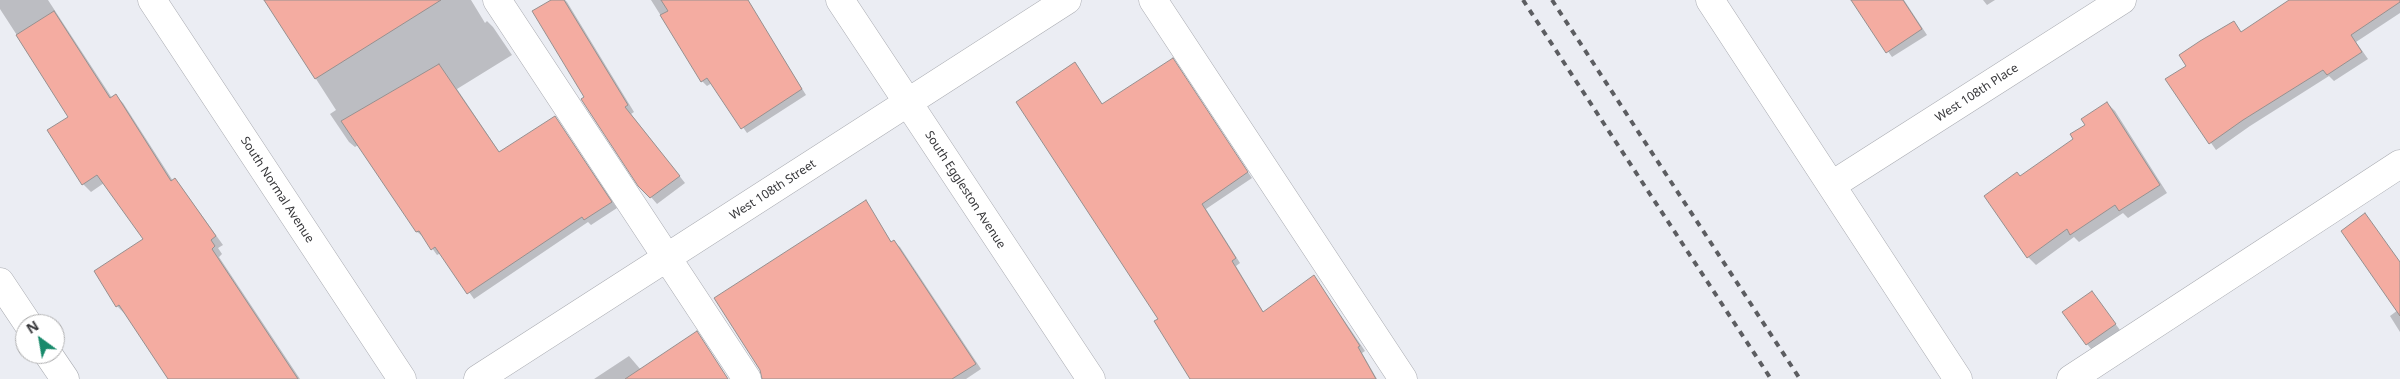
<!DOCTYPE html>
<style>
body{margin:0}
#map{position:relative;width:2400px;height:379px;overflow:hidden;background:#ebedf3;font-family:"Noto Sans",sans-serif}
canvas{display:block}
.north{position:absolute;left:15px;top:314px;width:50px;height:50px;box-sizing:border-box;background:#fff;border:1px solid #aeaeaf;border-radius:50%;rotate:328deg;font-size:14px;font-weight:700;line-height:20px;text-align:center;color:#353538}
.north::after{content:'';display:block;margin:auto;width:18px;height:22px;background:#188a6b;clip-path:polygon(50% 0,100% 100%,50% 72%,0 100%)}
</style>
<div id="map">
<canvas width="2400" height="379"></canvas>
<div class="north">N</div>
</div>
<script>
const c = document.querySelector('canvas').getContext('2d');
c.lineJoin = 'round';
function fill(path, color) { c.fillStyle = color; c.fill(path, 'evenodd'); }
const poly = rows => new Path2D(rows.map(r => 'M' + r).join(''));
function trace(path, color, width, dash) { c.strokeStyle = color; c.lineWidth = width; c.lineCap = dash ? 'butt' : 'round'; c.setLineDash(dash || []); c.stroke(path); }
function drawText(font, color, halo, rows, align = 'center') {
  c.font = font + ' "Noto Sans",sans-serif'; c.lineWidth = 4; c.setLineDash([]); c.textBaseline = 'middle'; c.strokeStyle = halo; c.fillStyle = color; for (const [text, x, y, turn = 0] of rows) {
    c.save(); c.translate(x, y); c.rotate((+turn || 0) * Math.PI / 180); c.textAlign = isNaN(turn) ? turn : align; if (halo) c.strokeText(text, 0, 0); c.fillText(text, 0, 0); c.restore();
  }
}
const shadow = poly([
 [0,0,48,0,112,98,116,96,123,103,173,181,175,180,182,188,223,245,218,248,222,254,219,257,300,379,170,379,125,314,117,306,145,239,104,183,91,192,83,184,70,117,0,9],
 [269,0,471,0,485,23,487,21,493,27,512,55,457,89,500,153,555,117,617,208,591,225,588,222,474,299,441,253,437,255,424,237,417,232,358,145,355,147,349,142,330,114,336,110,271,9],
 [553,0,565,0,567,2,634,112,631,114,685,183,657,204,651,197,585,97],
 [651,0,747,0,806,95,747,133,712,83,707,86,702,81],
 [1852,0,1904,0,1927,35,1892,57],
 [1983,0,1995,0,1987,5],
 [2291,0,2400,0,2400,13,2356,42,2368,59,2334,81,2329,76,2250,126,2216,150,2167,80,2187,67,2234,23,2242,33],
 [1172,60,1252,178,1206,209,1240,263,1236,266,1264,313,1314,276,1365,351,1362,353,1377,379,1191,379,1159,319,1075,64,1103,105],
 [2107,103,2115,111,2167,193,2128,218,2123,213,2079,242,2074,237,2036,265,2028,257,2020,177,2074,139],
 [866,202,892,243,894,242,900,247,981,369,966,379,775,379],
 [2365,215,2400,264,2400,332,2390,316,2398,310],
 [2092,293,2120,330,2092,350,2087,344],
 [696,332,723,371,711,379,594,379,629,356,641,370]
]);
const building = poly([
 [264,0,441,0,315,79,264,0],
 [551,0,564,0,628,105,625,107,680,176,650,198,638,186,581,99,584,97,532,11,551,0],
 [661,0,748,0,802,89,741,129,707,78,701,82,660,15,668,11,661,0],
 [1851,0,1903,0,1922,29,1886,53,1851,0],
 [2289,0,2400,0,2400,2,2351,35,2362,52,2327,75,2323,70,2243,120,2209,144,2165,79,2186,66,2179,55,2200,41,2234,21,2241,32,2289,0],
 [54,11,110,98,116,94,171,181,175,178,216,236,211,240,215,246,212,249,298,379,168,379,119,305,116,307,94,271,143,239,97,175,82,185,47,130,68,117,16,35,54,11],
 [1173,58,1248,172,1202,204,1236,258,1232,261,1263,312,1314,275,1360,346,1358,347,1376,379,1190,379,1154,321,1158,319,1016,102,1075,62,1102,104,1173,58],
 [439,64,499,152,555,116,612,202,584,220,582,217,467,294,435,247,431,250,419,231,416,232,341,121,439,64],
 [2107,102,2160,185,2119,211,2115,205,2070,235,2067,229,2027,258,1984,196,2017,172,2020,176,2073,139,2070,134,2085,125,2081,119,2107,102],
 [866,200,891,242,894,240,976,364,952,379,762,379,760,370,714,298,866,200],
 [2365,213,2400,262,2400,316,2341,231,2365,213],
 [2092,291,2116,324,2086,345,2062,312,2092,291],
 [697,331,728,379,625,379,697,331]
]);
const minor = poly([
 [152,0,402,379],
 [497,0,747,379],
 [840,0,1091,379],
 [1153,0,1403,379],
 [1710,0,1958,379],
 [1832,185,2122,0],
 [0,282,28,324],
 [48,354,65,379],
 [478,379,1067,0],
 [2071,379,2400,164]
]);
const rail = poly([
 [1523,0,1771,379],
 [1552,0,1800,379]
]);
const streetNames = [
 ["West 108th Place",1977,93,-33],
 ["South Normal Avenue",277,190,57],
 ["West 108th Street",773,190,-33],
 ["South Eggleston Avenue",965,190,57]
];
fill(shadow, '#0003');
fill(building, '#f4aca1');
trace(building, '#97908f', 1);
trace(minor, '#a9abb1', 29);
trace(minor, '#fff', 28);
trace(rail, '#5c5d61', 4, [6, 6]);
drawText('12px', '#353538', '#fff', streetNames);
</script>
